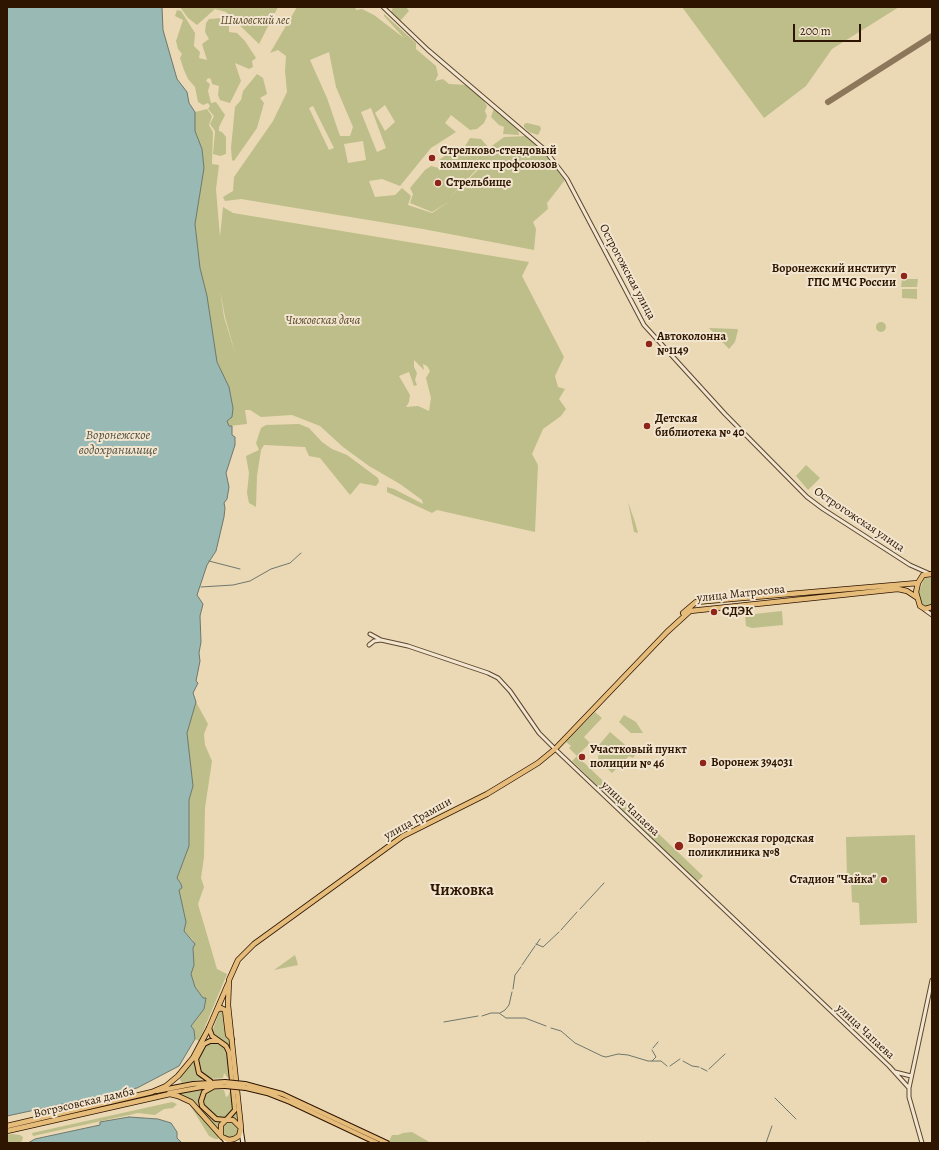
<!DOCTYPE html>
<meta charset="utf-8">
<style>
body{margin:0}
#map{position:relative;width:939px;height:1150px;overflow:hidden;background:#ebd9b6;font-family:Alegreya,serif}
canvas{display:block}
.frame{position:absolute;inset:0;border:8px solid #2e1500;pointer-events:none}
.scale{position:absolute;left:793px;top:24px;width:68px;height:18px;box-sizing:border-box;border:2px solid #2e1500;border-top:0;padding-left:5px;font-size:12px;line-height:14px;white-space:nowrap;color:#2e1500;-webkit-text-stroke:3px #f2e6d0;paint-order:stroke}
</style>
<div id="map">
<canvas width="939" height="1150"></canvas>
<div class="frame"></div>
<div class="scale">200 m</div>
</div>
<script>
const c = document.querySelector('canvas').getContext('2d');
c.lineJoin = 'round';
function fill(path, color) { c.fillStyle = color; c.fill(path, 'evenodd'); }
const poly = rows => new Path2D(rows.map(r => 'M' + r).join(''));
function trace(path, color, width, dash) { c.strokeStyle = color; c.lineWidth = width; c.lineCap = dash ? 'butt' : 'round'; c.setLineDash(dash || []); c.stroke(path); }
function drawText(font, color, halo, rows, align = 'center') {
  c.font = font + ' Alegreya,serif'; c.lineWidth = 4; c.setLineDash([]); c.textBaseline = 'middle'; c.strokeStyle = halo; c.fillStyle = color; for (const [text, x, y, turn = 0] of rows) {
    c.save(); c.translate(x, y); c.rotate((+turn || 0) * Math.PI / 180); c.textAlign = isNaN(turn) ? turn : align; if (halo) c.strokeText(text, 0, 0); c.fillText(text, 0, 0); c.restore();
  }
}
const green = poly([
 [180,7,278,7,259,44,226,12,215,9,197,25,188,18],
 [297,7,355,7,356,10,362,9,374,15,404,38,384,16,384,14,416,43,416,49,436,66,438,75,435,81,443,79,449,84,466,85,482,98,487,106,485,111,487,116,484,123,477,129,470,130,451,115,445,123,456,132,431,148,400,186,382,179,369,181,375,197,395,195,402,188,411,196,408,205,432,213,450,201,432,212,410,203,413,194,410,188,425,170,431,166,439,168,439,160,447,154,453,157,457,149,473,152,464,148,470,138,481,139,489,148,504,137,527,136,543,151,558,169,565,180,547,203,548,209,533,222,536,229,534,250,423,229,241,199,225,201,223,197,233,191,234,177,273,121,287,92,285,71,286,56,278,50,270,53],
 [329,52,336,87,353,127,350,136,340,136,327,98,310,60],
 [385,105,395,122,385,131,375,113],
 [313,106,334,148,329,150,309,108],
 [371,108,386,148,377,152,361,112],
 [363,141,366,160,348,163,344,144],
 [476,154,481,167,450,197,480,166],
 [393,7,406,7,409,11,400,21,391,12],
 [682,7,899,7,832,49,806,86,764,118],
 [177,10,181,11,195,33,194,46,200,52,199,58,207,60,202,44,209,39,205,32,206,23,209,19,222,18,229,24,229,32,237,33,245,41,256,58,252,61,253,67,249,69,235,63,241,81,230,103,220,100,218,95,219,86,212,84,211,79,208,78,206,81,210,84,208,91,211,103,216,102,225,115,219,127,219,131,222,132,226,137,226,154,220,156,213,154,215,131,210,124,214,116,208,109,210,106,208,103,203,105,198,102,195,87,188,79,184,70,180,58,182,54,178,49,176,41,183,20,175,16],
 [257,74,263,78,267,94,260,98,264,103,257,128,234,161,232,160,231,148,235,107,241,100,243,91],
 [494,108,518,129,519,135,503,134,504,127,499,125,491,117],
 [207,109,212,116,209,125,213,132,212,164,219,165,216,189,220,237,223,207,233,213,529,262,522,276,564,357,555,376,558,387,565,389,559,399,566,409,561,416,543,429,532,454,538,465,535,532,437,510,432,513,387,492,387,487,394,489,423,504,422,500,400,484,369,466,343,447,320,426,292,415,261,417,250,410,245,410,247,424,229,426,227,421,232,417,233,408,229,387,217,362,207,296,200,268,195,224,204,168,202,149,195,131,195,112],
 [220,290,225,317,236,356,224,317],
 [414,360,424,370,423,364,427,366,430,371,426,378,431,398,429,411,418,406,406,407,409,402,410,395,399,376,409,372,414,386,417,385,415,380,417,373,414,367],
 [527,123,540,126,541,129,538,135,529,132,524,127,524,124],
 [902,279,918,279,917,287,901,287],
 [902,289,917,289,917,299,902,298],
 '876 327a5 5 0 1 1 10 0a5 5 0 1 1-10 0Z',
 [709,328,737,329,738,330,735,342,729,349],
 [299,424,309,428,322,442,332,449,347,455,378,478,379,482,376,486,360,483,350,495,320,458,309,456,305,447,264,445,261,450,257,476,256,507,249,503,247,493,249,473,246,456,259,450,256,443,261,428,266,425],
 [806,465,820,478,808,490,796,476],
 [628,502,635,522,638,533,634,532],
 [925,577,932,578,932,605,928,607,923,605,919,597,919,591],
 [782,611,783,625,752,628,746,626,745,615],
 [196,702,208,724,204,734,205,745,212,761,205,808,204,857,201,878,204,887,198,904,217,969,227,974,199,1041,195,1039,194,1030,191,1026,204,1009,205,998,203,998,195,987,191,974,194,965,193,940,184,931,186,922,179,890,182,888,181,884,177,878,189,846,189,800,193,786,187,733],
 [595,712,602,718,584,737,590,743,577,756,703,876,697,882,572,761,577,756,569,748,571,746,566,742],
 [624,715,636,722,643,733,631,733,619,722],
 [610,732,636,754,633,758,629,756,612,773,598,760,599,745],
 [915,835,917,923,860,925,859,903,852,902,851,879,847,878,846,837],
 [295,955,298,965,274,970],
 [220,1010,224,1011,231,1041,239,1123,231,1118,236,1109,230,1047,213,1033,213,1029],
 [210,1043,219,1044,227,1050,231,1078,228,1078,224,1073,223,1078,209,1079,199,1071,197,1059,204,1046],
 [195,1059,188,1077,194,1062,197,1073,203,1079,182,1083,180,1080,181,1076],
 [202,1090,200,1099,203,1109,214,1120,221,1122,218,1129,195,1103,178,1094],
 [208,1090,224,1090,226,1097,228,1096,230,1091,232,1091,234,1108,226,1119,217,1119,204,1106,203,1102,205,1093],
 [172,1102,177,1104,173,1108,164,1109,155,1115,138,1113,33,1136,32,1133],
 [190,1105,209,1125,219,1136,218,1139,215,1139,209,1136],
 '222 1130a8 8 0 1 1 16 0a8 8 0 1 1-16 0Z',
 [412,1132,431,1143,392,1143,389,1141,392,1135,398,1135,403,1133],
 [12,1134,20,1135,23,1137,22,1141,18,1143,7,1143,7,1135]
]);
const water = poly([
 [7,7,162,7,163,30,177,79,187,92,189,103,195,112,195,131,202,149,204,168,195,224,200,268,207,296,217,362,229,387,233,408,232,417,227,421,229,426,232,426,232,435,235,437,235,445,226,473,229,487,227,499,224,503,225,508,224,517,216,551,207,565,197,595,203,604,200,616,201,642,199,653,200,661,196,681,198,683,193,693,196,702,187,733,193,786,189,800,189,846,177,878,181,884,182,888,179,890,186,922,184,931,195,944,193,948,194,965,191,974,195,987,203,998,206,998,204,1009,191,1026,194,1030,195,1039,179,1066,137,1088,7,1116,7,7],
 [129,1117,158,1119,171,1123,177,1132,177,1138,182,1143,28,1143,35,1139,100,1125,100,1122,129,1117]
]);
const stream = poly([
 [209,561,240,569],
 [201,587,233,585,250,581,271,569,290,563,301,553],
 [580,909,604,883],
 [561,930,577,912],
 [536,944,543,947,559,932],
 [536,945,540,939],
 [522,965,535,946],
 [513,989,515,975,521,967],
 [500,1013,505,1010,509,1005,512,992],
 [482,1016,491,1013,499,1013,506,1018,525,1018,546,1026],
 [444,1022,478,1016],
 [551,1028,561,1031,575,1043,602,1056,606,1057,618,1054,628,1055,648,1061,661,1061,667,1066],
 [653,1048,658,1042],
 [652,1061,656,1057,652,1050],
 [683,1061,692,1066,699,1067],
 [670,1066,680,1059],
 [701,1068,707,1071],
 [709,1069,725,1054],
 [775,1098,796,1119],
 [648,1143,648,1142],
 [766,1143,772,1126]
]);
const taxiway = poly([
 [828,102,932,36]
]);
const tertiary = poly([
 [383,7,428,50,544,149,567,179,644,325,725,414,807,497,823,509,910,565,928,573],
 [925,610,932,615],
 [370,634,381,640],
 [369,645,374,641,381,640,408,646,488,673,498,678,510,691,539,733,555,749,889,1066,909,1088],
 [895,1072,911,1076],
 [922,1143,909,1097,909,1088,932,980]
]);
const secondary = poly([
 [241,1130,243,1143],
 [223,1138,227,1143]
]);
const primary = poly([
 [209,1028,212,1036,226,1046,229,1052,235,1110,226,1120,216,1119,202,1106,201,1101,204,1092,213,1087],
 [210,1081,199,1073,196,1059,204,1044,210,1041,218,1041],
 [245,1084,282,1094,387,1143],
 [246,1088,267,1093,290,1102,377,1143],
 [157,1091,193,1084,225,1082],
 [169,1093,202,1087,225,1086]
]);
const trunk = poly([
 [932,574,923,575,918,583,916,592,920,606,925,609,932,607],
 [683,613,696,602,918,583],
 [217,1010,221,1008,225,1010,228,1035,232,1039],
 [7,1126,152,1092,166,1086,178,1076,193,1058,209,1028,228,984],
 [7,1131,170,1094,178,1096,191,1102,222,1137,229,1140,234,1139,239,1136,241,1128,228,1005,229,980,238,960,254,944,403,836,487,794,538,763,555,749,667,632,690,611,898,589,907,591,916,597],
 [221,1135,221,1125,226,1120,233,1120,240,1127]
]);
const primaryBridge = poly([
 [225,1082,245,1084],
 [225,1086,246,1088]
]);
const markers = [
 [432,158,4,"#8f2418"],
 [438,183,4,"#8f2418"],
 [904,276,4,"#8f2418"],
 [649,344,4,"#8f2418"],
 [647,426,4,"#8f2418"],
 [714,612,4,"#8f2418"],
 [582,757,4,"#8f2418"],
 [703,763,4,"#8f2418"],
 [679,846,5,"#8f2418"],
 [884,880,4,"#8f2418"]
];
const parkNames = [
 ["Шиловский лес",255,21],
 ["Чижовская дача",323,321]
];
const poiNames = [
 ["Стрелково-стендовый",440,151],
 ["комплекс профсоюзов",440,165],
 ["Стрельбище",446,183],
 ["Воронежский институт",896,269,"right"],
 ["ГПС МЧС России",896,283,"right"],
 ["Автоколонна",657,337],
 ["№1149",657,351],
 ["Детская",655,419],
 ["библиотека № 40",655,433],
 ["СДЭК",722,612],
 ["Участковый пункт",590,750],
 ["полиции № 46",590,764],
 ["Воронеж 394031",711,763],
 ["Воронежская городская",688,839],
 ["поликлиника №8",688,853],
 ["Стадион \"Чайка\"",876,880,"right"]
];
const streetNames = [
 ["Острогожская улица",627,272,62],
 ["Острогожская улица",859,520,34],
 ["улица Матросова",741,594,-6],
 ["улица Чапаева",630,809,43],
 ["улица Грамши",418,819,-29],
 ["улица Чапаева",865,1032,43],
 ["Вогрэсовская дамба",84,1103,-13]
];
const waterNames = [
 ["Воронежское",118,436],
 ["водохранилище",118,451]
];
const districtNames = [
 ["Чижовка",462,891]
];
fill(green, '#bdbe89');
fill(water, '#99b9b4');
trace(water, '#6e776c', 1);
trace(stream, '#6e776c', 1);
trace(taxiway, '#8c775b', 6);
trace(tertiary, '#5d462e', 5);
trace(secondary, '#2e1500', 5.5);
trace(primary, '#2e1500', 6);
trace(trunk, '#2e1500', 6);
trace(tertiary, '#f2e6d0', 3);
trace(secondary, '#f2e6d0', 3.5);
trace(primary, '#e6bc7b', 4);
trace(trunk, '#e6bc7b', 4.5);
trace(primaryBridge, '#2e1500', 6, []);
trace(primaryBridge, '#e6bc7b', 4);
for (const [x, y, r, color] of markers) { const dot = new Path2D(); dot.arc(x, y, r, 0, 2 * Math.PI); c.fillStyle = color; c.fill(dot); trace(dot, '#f2e6d0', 1.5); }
drawText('italic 12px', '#594829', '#f2e6d0', parkNames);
drawText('bold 12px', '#2e1500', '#f2e6d0', poiNames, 'left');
drawText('12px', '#2e1500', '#f2e6d0', streetNames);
drawText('italic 13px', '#534e3f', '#f2e6d0', waterNames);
drawText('bold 16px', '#2e1500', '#f2e6d0', districtNames);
</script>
